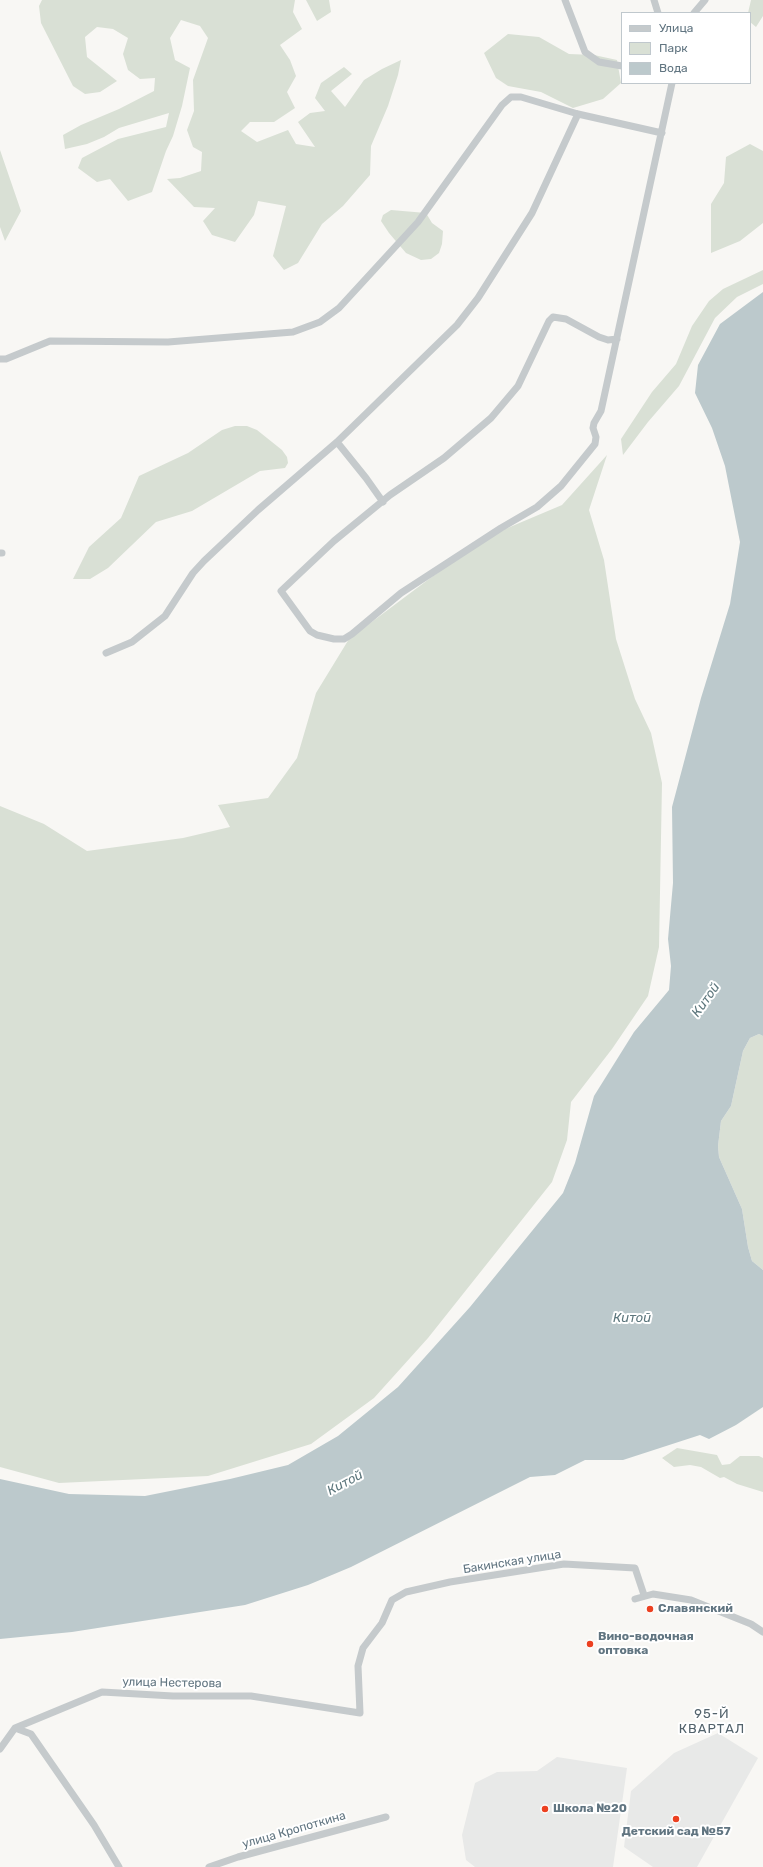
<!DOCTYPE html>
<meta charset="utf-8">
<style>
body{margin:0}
#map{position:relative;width:763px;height:1867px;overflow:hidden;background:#f8f7f4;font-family:Rubik,sans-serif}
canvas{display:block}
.legend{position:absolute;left:621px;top:12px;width:130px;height:72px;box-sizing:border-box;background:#fff;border:1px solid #c0c8cd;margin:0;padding:5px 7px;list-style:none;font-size:12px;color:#617581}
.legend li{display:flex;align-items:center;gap:8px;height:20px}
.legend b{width:20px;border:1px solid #c0c8cd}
</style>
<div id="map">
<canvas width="763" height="1867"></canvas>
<ul class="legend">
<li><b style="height:5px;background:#c5cacc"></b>Улица</li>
<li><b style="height:11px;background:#d9e0d5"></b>Парк</li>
<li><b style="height:11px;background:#bcc9cc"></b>Вода</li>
</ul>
</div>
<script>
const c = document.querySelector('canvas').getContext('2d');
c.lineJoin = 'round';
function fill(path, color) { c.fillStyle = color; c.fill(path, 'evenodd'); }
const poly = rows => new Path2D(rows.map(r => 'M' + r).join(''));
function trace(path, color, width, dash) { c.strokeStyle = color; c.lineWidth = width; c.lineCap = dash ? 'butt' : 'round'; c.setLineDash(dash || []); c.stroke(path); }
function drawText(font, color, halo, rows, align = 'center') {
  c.font = font + ' Rubik,sans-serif'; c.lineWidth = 4; c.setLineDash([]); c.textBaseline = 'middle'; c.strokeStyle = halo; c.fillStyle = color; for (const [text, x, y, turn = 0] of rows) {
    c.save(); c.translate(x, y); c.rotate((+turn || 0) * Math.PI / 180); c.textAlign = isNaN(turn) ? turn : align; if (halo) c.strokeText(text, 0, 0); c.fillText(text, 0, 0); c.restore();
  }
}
const built = poly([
 [718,1733,758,1758,697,1867,653,1867,624,1847,631,1791,674,1753],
 [557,1757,627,1768,613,1867,475,1867,466,1860,462,1835,475,1783,497,1772,537,1771]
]);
const green = poly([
 [42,0,295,0,293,12,302,29,280,45,290,60,296,76,287,92,295,108,274,122,250,122,241,131,257,142,288,130,296,144,315,147,298,122,310,113,325,111,315,98,321,83,344,67,352,74,331,91,345,107,364,80,382,69,401,60,398,75,388,106,371,146,370,175,343,206,322,224,298,263,284,270,273,256,286,206,258,201,254,215,235,242,212,235,203,221,215,208,194,207,167,179,180,178,201,171,202,152,193,147,187,130,194,111,193,80,208,38,200,26,181,20,170,38,175,60,190,68,182,106,173,136,166,151,152,192,128,201,110,179,97,182,78,168,82,158,118,139,166,127,169,113,119,128,104,137,87,144,65,149,63,135,81,125,119,109,154,91,155,78,140,79,128,70,123,54,128,38,113,29,97,27,85,37,87,57,117,81,100,92,85,94,73,86,41,23,39,6],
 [306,0,329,0,331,12,317,21],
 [751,0,763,0,763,16,756,27,750,22,750,13,748,13],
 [508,34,539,37,569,54,594,55,617,60,621,83,603,99,573,108,541,92,508,86,496,78,484,53],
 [750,144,763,151,763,223,740,241,711,253,711,204,724,183,726,157],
 [0,150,21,211,5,241,0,227],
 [391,210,426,213,432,223,443,231,442,244,439,253,431,259,421,260,406,253,389,233,381,221,383,215],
 [763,270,763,284,737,297,715,318,679,386,648,422,623,455,621,439,652,392,676,364,692,326,709,301,723,289],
 [235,426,247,426,257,430,282,450,287,457,288,463,285,468,260,471,192,511,156,522,108,568,90,579,73,579,89,547,121,518,139,476,188,453,222,430],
 [607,455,589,510,604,560,616,639,635,699,651,733,662,783,659,947,648,996,612,1049,571,1102,567,1140,552,1182,428,1338,374,1398,311,1444,208,1476,59,1483,0,1467,0,806,44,824,87,851,183,838,230,827,218,805,268,798,297,758,316,693,349,639,429,579,491,535,562,505],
 [759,1034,763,1036,763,1270,752,1261,748,1247,742,1209,719,1157,718,1146,721,1121,731,1106,743,1051,750,1038],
 [677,1448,717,1455,722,1465,730,1464,740,1456,759,1456,763,1458,763,1492,737,1484,724,1477,720,1478,701,1467,690,1465,674,1467,662,1458]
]);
const water = poly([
 [763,292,763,1036,759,1034,750,1038,743,1051,731,1106,721,1121,718,1146,719,1157,742,1209,748,1247,752,1261,763,1270,763,1407,736,1425,709,1439,700,1435,623,1460,585,1460,555,1475,530,1477,351,1567,308,1585,245,1605,72,1632,0,1639,0,1479,69,1494,145,1496,230,1479,288,1465,338,1436,398,1387,470,1307,563,1193,575,1163,594,1096,634,1032,669,990,671,966,668,939,673,883,672,807,701,698,730,604,740,542,725,466,712,428,695,393,698,365,720,324]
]);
const street = poly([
 [565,0,585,52,599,62,622,66],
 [654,0,658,13],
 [694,13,705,0],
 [617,339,608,340,599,337,566,319,553,317,549,321,518,386,491,418,444,458,390,495,334,541,281,591,310,631,317,635,334,639,344,639,352,634,401,593,501,528,537,507,561,486,595,444,596,437,593,428,594,423,601,411,672,83],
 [0,359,6,359,50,341,168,342,293,332,320,322,339,308,418,222,502,105,511,97,521,97,578,114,662,133],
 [337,442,366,478,383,502],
 [0,553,2,553],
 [106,653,132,642,165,616,193,573,204,561,258,510,337,442,457,325,478,298,532,213,578,114],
 [635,1599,653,1594,691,1600,751,1624,763,1632],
 [15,1728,31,1734,94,1825,119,1867],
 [0,1749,15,1728,102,1692,173,1696,251,1696,360,1713,358,1666,363,1648,382,1623,392,1600,406,1592,450,1582,564,1564,635,1568,644,1595],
 [209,1867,238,1857,386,1817]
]);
const markers = [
 [650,1609,4,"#ec4020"],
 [590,1644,4,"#ec4020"],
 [545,1809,4,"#ec4020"],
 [676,1819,4,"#ec4020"]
];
const streetNames = [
 ["Бакинская улица",512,1562,-9],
 ["улица Нестерова",172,1683,1],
 ["улица Кропоткина",294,1830,-16]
];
const poiNames = [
 ["Славянский",658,1609],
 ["Вино-водочная",598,1637],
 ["оптовка",598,1651],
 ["Школа №20",553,1809],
 ["Детский сад №57",676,1832,"center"]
];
const waterNames = [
 ["Китой",706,1000,-55],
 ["Китой",632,1318],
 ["Китой",345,1483,-28]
];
const neighbourhoodNames = [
 ["95-Й",712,1714],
 ["КВАРТАЛ",712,1729]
];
fill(built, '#e8e9e8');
fill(green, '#d9e0d5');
fill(water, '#bcc9cc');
trace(street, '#c5cacc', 7);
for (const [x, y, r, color] of markers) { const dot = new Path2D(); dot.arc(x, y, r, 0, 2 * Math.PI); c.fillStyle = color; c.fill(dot); trace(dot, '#fff', 1.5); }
drawText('12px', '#617581', '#fff', streetNames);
drawText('bold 12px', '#617581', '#fff', poiNames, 'left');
drawText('italic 13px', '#5c767c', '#fff', waterNames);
c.letterSpacing = '1px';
drawText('13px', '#53636c', '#fff', neighbourhoodNames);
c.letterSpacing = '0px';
</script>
